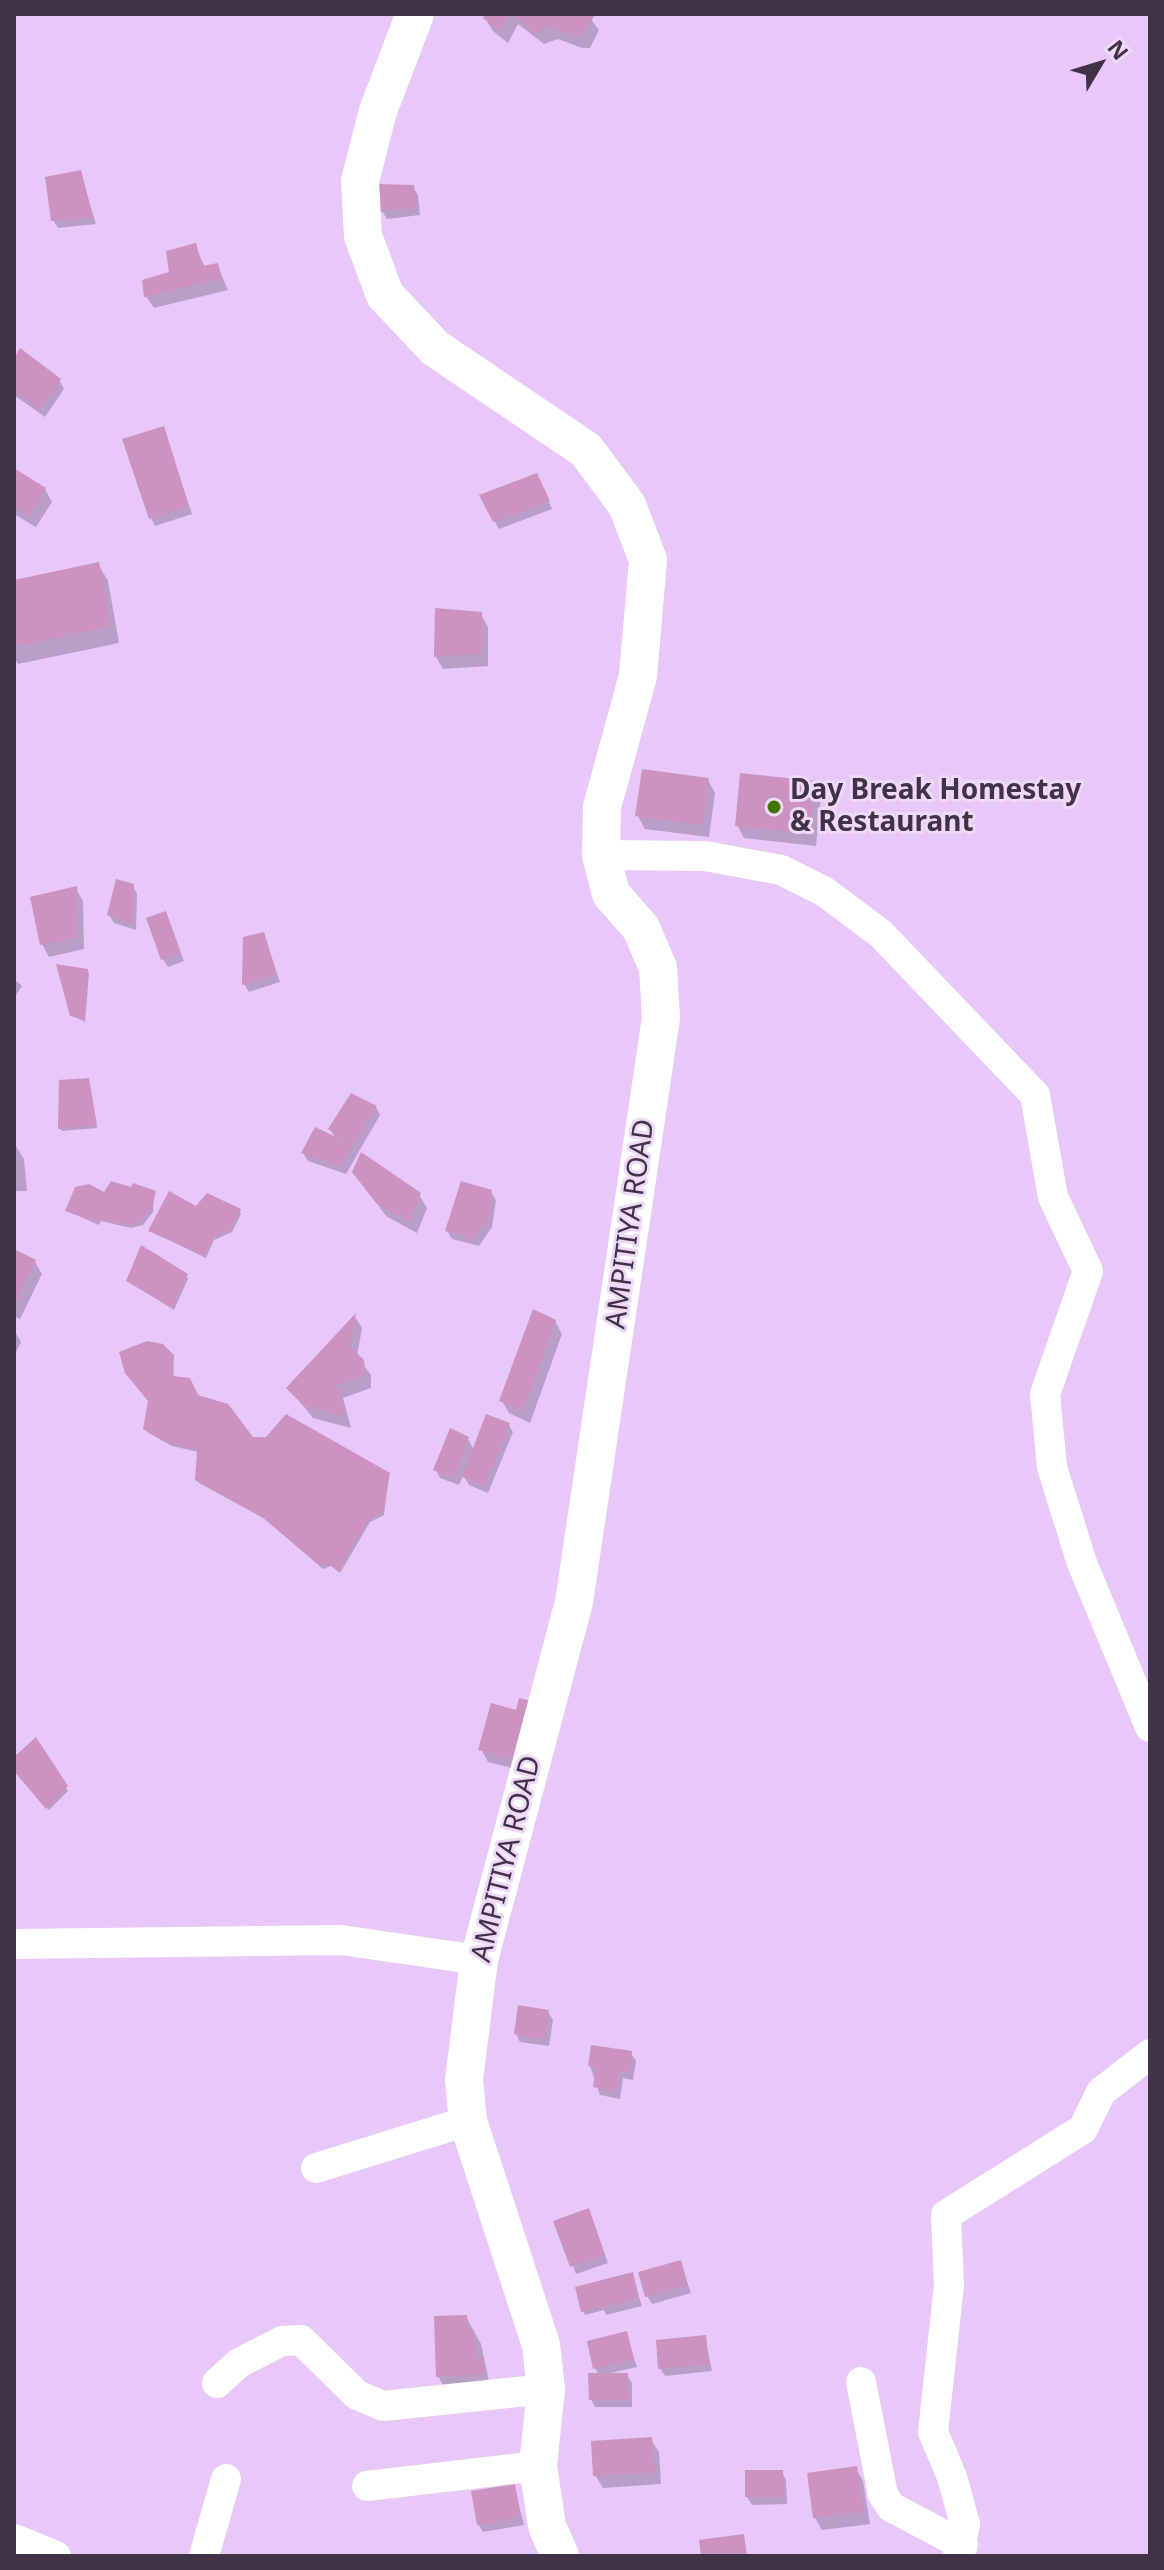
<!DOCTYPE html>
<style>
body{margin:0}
#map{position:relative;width:1164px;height:2570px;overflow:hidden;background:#e8c7f9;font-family:"Noto Sans",sans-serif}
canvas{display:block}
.frame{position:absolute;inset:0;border:16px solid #403347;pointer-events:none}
.north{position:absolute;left:1060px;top:24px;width:80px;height:80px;-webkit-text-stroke:6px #eedaf8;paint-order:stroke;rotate:52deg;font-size:22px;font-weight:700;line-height:32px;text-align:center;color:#403347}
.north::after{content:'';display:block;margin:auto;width:28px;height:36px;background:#403347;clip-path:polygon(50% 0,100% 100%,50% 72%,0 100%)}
</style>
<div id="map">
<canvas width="1164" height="2570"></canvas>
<div class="frame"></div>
<div class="north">N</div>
</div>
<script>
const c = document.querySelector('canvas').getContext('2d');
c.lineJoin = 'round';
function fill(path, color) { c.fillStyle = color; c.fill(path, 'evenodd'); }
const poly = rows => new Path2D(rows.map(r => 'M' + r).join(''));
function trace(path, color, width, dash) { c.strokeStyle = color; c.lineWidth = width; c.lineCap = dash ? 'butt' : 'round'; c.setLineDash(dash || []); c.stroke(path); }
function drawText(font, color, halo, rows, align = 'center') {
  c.font = font + ' "Noto Sans",sans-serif'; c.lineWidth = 6; c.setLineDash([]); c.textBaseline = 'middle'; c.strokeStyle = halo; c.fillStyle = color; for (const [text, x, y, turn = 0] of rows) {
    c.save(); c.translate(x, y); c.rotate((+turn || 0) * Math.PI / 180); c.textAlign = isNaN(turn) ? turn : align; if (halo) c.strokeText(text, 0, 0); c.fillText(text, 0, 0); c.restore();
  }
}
const shadow = poly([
 [487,14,587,14,599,30,590,48,582,48,558,39,544,44,518,24,508,43,493,31,485,18],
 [80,172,96,224,58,228,53,220],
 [413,187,418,195,420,215,387,219,382,211],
 [195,246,205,267,217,265,228,290,154,308,146,296],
 [14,364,59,380,64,389,45,417,14,395],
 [163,428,192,514,155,526,151,518],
 [14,470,45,489,52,502,36,527,14,514],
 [541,484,552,509,499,529,481,496],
 [98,564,108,581,119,643,18,664,14,658,14,582],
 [481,614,488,627,488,666,443,669,436,657],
 [708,780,715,793,709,837,645,829,638,816],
 [814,783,821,795,816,846,744,838,737,825],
 [133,886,137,894,136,930,114,923,109,915],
 [76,889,83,901,84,949,49,957,42,944],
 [165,914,184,961,168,967,163,959],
 [263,934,280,982,249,992,244,984],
 [87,970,89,974,85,1022,72,1015],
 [14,979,22,986,14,998],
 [88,1080,97,1128,62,1131,60,1128],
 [376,1107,380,1115,346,1174,308,1161,303,1153,336,1139,330,1129],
 [14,1143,24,1159,27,1191,14,1191],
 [354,1172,419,1195,427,1208,417,1233,386,1216],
 [154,1192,153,1212,143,1225,131,1228,101,1221,99,1225,67,1211,104,1195],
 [491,1192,496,1200,492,1227,479,1246,452,1239,447,1231],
 [196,1209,239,1210,241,1214,232,1232,214,1240,206,1258,150,1231],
 [14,1251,35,1262,42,1274,20,1319,14,1316],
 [186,1275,188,1279,174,1310,128,1281],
 [355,1317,362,1328,357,1356,371,1375,371,1388,343,1398,351,1428,313,1418,289,1388],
 [555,1321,562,1334,530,1423,509,1413,502,1401],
 [14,1330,21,1342,14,1356],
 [172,1356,174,1378,252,1439,389,1475,384,1515,370,1522,340,1573,331,1566,323,1569,265,1519,199,1483,198,1452,172,1446,147,1432,145,1428],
 [508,1424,513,1432,488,1493,469,1485,463,1475,459,1485,440,1478,436,1470,468,1439,474,1450],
 [492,1706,531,1773,488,1762,481,1749],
 [36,1740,68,1791,49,1810,14,1769,14,1760],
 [548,2012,553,2020,549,2046,520,2042,516,2034],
 [631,2053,636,2061,633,2080,623,2078,620,2099,600,2095,590,2066],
 [592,2219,608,2263,576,2274,556,2222],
 [680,2262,691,2293,652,2304,647,2296],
 [632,2275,642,2306,606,2315,604,2310,585,2315,583,2311],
 [466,2317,481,2344,490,2386,445,2389,438,2376],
 [626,2334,637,2367,611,2373,627,2375,632,2383,632,2407,595,2407,591,2399,599,2375,595,2368],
 [705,2337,712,2371,665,2376,660,2368],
 [651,2440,659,2452,661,2484,603,2488,595,2475],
 [856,2469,863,2481,870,2524,822,2530,815,2518,809,2475],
 [782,2472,786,2480,787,2504,752,2505,747,2497],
 [514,2486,524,2525,483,2532,478,2524]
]);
const building = poly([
 [485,14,510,14,501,32,483,18],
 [512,14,590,14,594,16,583,35,574,36,550,27,535,33],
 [81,170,93,217,51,221,45,177],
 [377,184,414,185,416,207,380,212],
 [196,243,202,266,218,263,222,278,144,297,142,280,169,272,166,251],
 [20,348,61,379,40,410,14,391,14,359],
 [164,426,189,506,149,519,122,439],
 [14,468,46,488,29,516,14,507],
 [537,473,550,501,493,522,479,495],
 [99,562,111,626,14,647,14,580],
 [435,608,482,612,482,654,434,657],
 [642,769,709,778,703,825,635,816],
 [740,773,815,781,810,834,735,826],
 [116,879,134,884,132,924,107,915],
 [77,886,78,937,40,945,30,897],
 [166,911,181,953,161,960,146,918],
 [264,932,277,974,242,985,243,937],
 [56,964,88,969,84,1020,70,1016],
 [89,1078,97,1125,58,1129,59,1080],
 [351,1093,377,1106,353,1145,328,1129],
 [315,1127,353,1145,341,1167,301,1153],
 [361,1152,421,1193,410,1222,376,1203,352,1172],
 [111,1181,131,1187,133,1183,156,1191,152,1208,141,1222,128,1225,99,1219,97,1222,65,1211,75,1187,89,1184,104,1192],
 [461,1181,492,1190,488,1218,474,1239,445,1231],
 [169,1191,196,1206,207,1193,241,1209,231,1229,213,1237,204,1255,148,1231],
 [141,1245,188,1274,172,1308,126,1281],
 [14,1249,36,1260,14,1305],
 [533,1309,556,1320,523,1411,499,1401],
 [356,1313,350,1347,364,1360,365,1375,334,1386,341,1392,345,1416,304,1406,286,1388],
 [147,1341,163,1344,174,1355,173,1376,190,1378,198,1395,228,1404,253,1437,266,1437,286,1414,390,1473,383,1512,369,1519,338,1571,328,1564,320,1566,261,1516,195,1480,197,1450,168,1443,143,1429,148,1401,125,1373,119,1352],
 [486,1414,510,1423,484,1486,462,1477],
 [450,1428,469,1437,455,1478,433,1470],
 [519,1698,540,1703,525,1762,478,1750,491,1703,516,1710],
 [36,1737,68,1786,46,1809,14,1771,14,1757],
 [518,2005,549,2010,545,2039,514,2034],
 [591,2045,632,2051,629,2072,619,2071,616,2091,593,2087,596,2067,588,2066],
 [589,2208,605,2255,570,2267,553,2221],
 [681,2260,688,2285,645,2297,638,2272],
 [633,2272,639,2298,581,2312,575,2287],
 [467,2315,468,2330,474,2330,477,2358,483,2358,484,2374,436,2377,434,2316],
 [627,2331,634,2359,593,2369,587,2341],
 [706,2335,709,2364,658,2369,656,2340],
 [588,2373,628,2373,629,2400,589,2400],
 [652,2437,655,2472,593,2476,591,2441],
 [857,2466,864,2512,813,2518,807,2473],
 [745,2470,783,2470,783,2497,745,2497],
 [515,2484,521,2517,477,2525,471,2491],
 [744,2534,747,2556,701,2556,699,2540]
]);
const minor = poly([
 [601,855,705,856,781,870,825,892,881,934,1035,1095,1053,1197,1088,1271,1045,1394,1052,1467,1082,1563,1150,1727],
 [14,1944,341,1940,479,1960],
 [316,2168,468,2121],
 [861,2382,883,2495,891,2507,963,2545],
 [217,2383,239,2363,282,2341,301,2340,357,2395,383,2406,546,2389],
 [367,2486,538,2466],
 [14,2539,56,2556],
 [204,2556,226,2479],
 [958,2556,965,2524,952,2477,933,2432,949,2285,946,2215,1083,2129,1101,2092,1150,2054]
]);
const major = poly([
 [415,14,378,111,360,181,363,236,385,295,435,348,586,450,627,505,648,560,638,676,602,807,601,855,611,894,641,928,658,968,661,1018,574,1602,479,1960,464,2080,468,2121,541,2345,546,2389,538,2466,547,2526,560,2556]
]);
const markers = [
 [774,807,8,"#3f7604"]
];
const poiNames = [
 ["Day Break Homestay",790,791],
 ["& Restaurant",790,823]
];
const streetNames = [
 ["AMPITIYA ROAD",631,1224,-82],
 ["AMPITIYA ROAD",507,1859,-76]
];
fill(shadow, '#0003');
fill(building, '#cc92c0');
trace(minor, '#fff', 30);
trace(major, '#fff', 38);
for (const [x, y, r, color] of markers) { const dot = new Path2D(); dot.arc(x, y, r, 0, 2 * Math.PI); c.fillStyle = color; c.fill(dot); trace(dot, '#eedaf8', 3); }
drawText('bold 28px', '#403347', '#eedaf8', poiNames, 'left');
drawText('28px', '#403347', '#eedaf8', streetNames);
</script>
